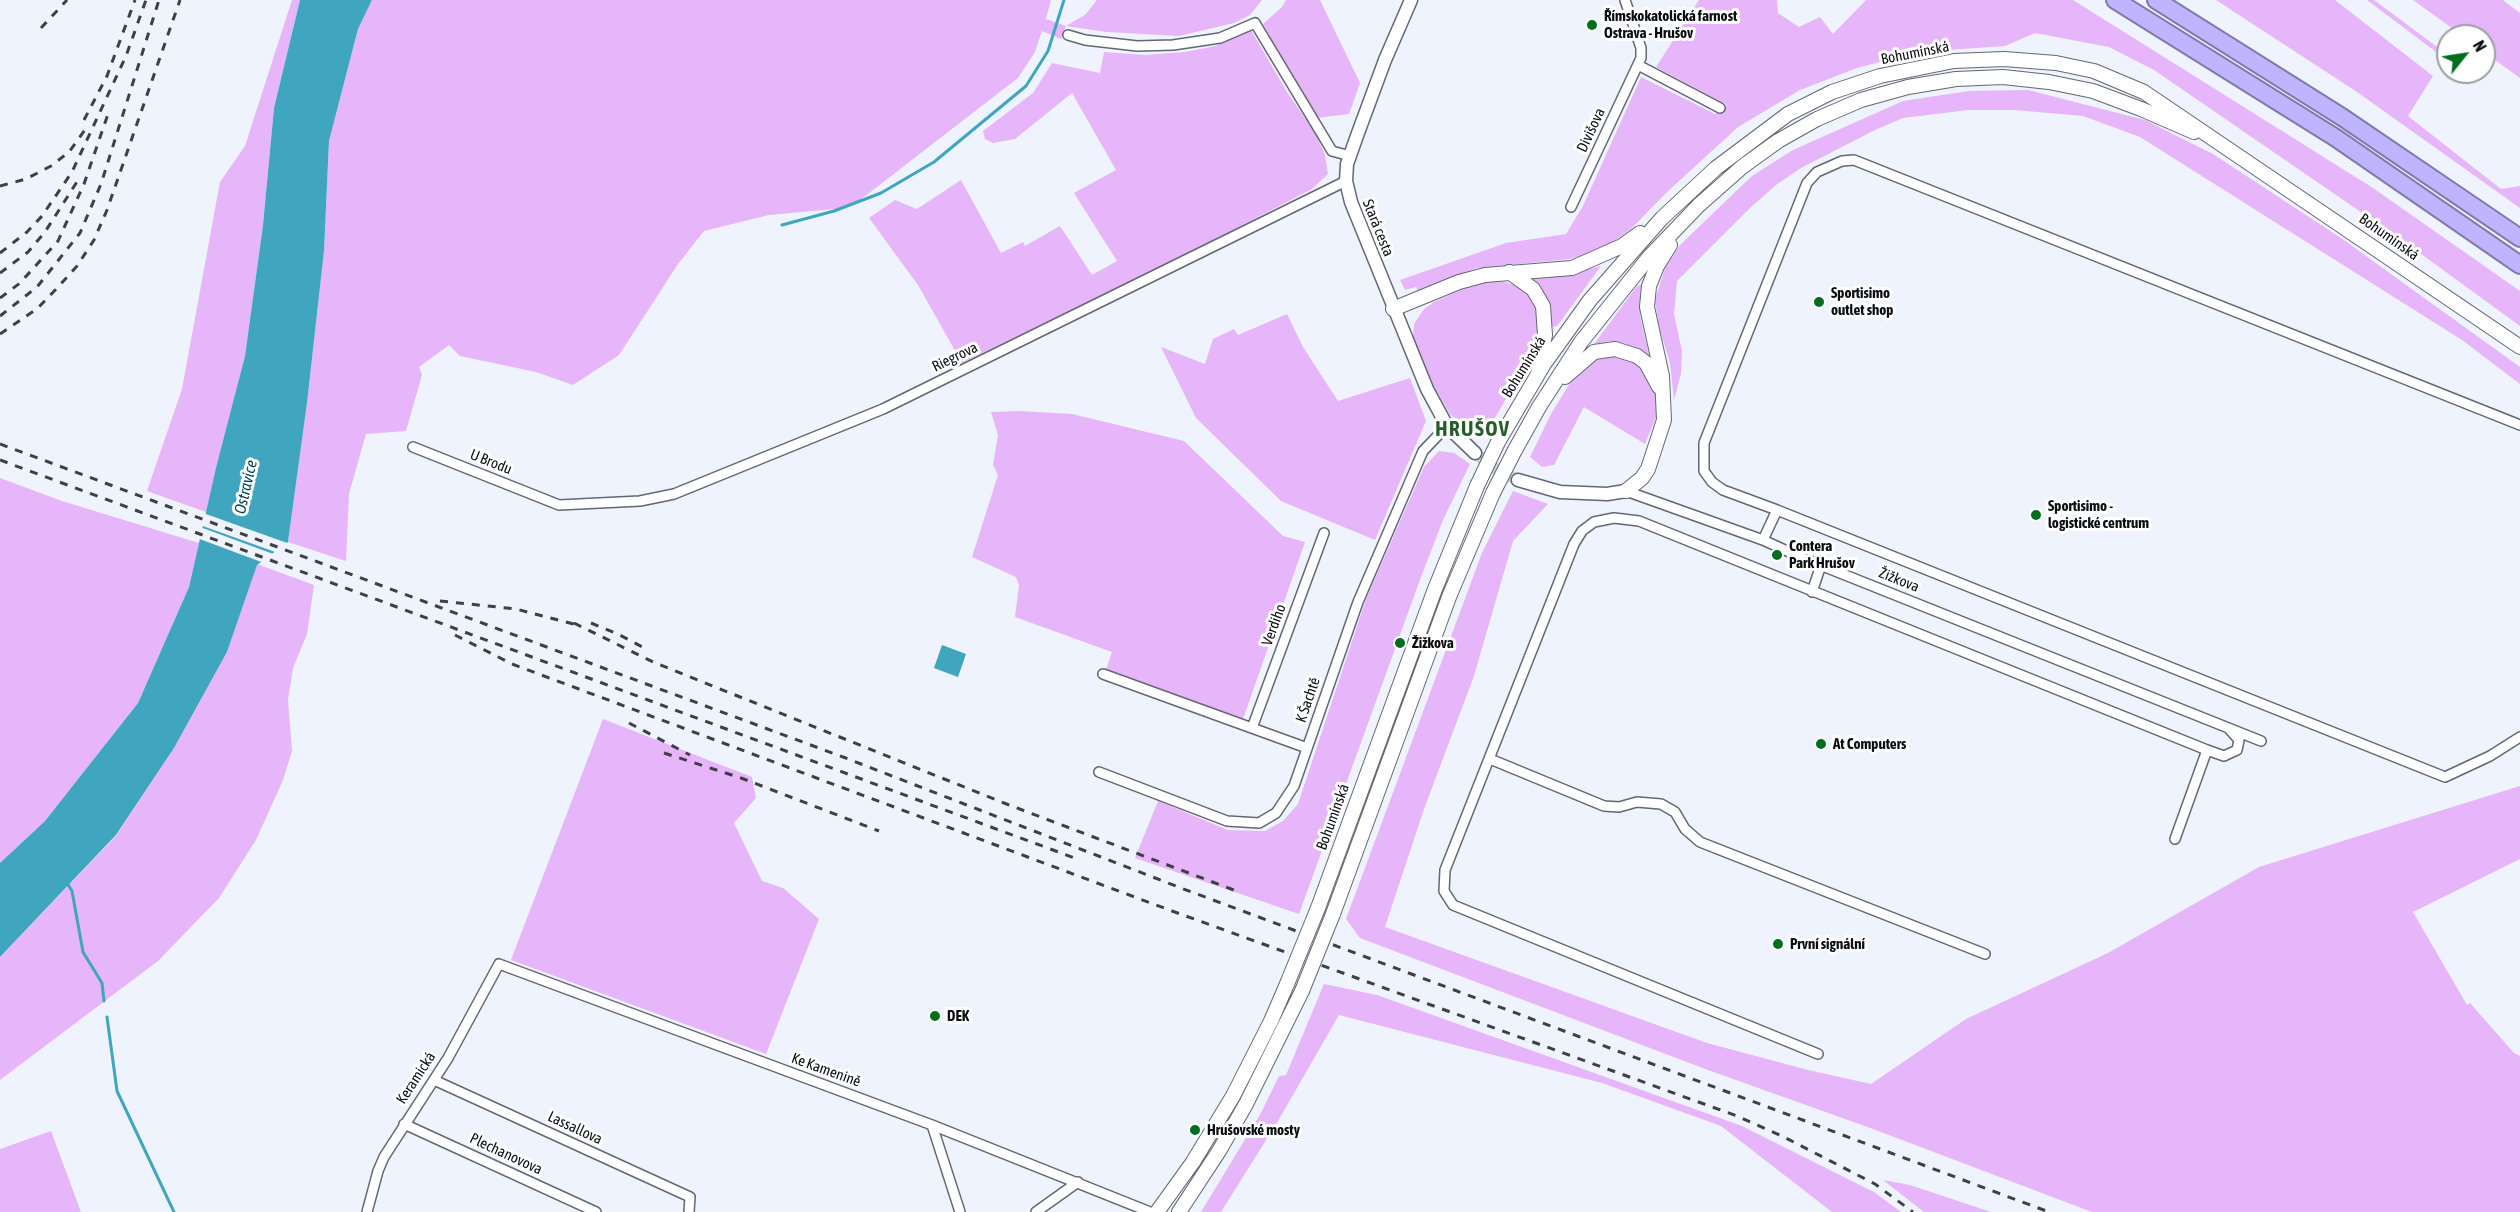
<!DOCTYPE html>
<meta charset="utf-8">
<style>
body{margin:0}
#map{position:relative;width:2520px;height:1212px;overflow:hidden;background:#eef3fe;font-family:"Asap Condensed",sans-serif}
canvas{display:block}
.north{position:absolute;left:2436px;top:24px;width:60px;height:60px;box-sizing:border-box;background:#fff;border:2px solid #9d9ea0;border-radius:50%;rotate:60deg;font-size:16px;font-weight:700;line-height:24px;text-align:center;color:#0b0d11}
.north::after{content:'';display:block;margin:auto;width:21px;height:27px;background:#006e1e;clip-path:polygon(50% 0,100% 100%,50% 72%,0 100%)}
</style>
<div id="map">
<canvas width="2520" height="1212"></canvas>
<div class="north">N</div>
</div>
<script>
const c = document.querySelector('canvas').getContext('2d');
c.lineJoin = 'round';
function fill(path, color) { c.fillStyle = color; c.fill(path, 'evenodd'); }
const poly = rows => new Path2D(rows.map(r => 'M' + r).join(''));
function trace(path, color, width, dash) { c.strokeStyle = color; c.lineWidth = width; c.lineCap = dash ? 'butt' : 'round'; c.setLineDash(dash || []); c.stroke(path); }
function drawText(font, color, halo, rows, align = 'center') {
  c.font = font + ' "Asap Condensed",sans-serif'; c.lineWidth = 6; c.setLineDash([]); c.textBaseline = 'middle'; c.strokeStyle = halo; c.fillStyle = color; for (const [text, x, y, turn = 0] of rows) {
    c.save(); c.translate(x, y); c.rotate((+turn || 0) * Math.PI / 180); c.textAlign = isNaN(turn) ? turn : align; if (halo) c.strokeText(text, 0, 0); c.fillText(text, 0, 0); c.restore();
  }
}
const green = poly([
 [292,0,300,0,274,108,263,225,245,356,206,512,147,491,182,389,220,182,245,146],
 [372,0,1051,0,1046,19,1066,26,1085,15,1097,0,1262,0,1250,15,1234,23,1179,36,1107,32,1066,26,1061,39,1042,31,1035,52,1018,78,860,200,845,208,769,215,704,231,678,264,619,355,573,385,536,372,460,356,449,345,419,367,422,375,406,431,366,434,349,494,346,561,288,542,307,403,324,251,329,141,358,29],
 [1286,0,1320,0,1360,83,1349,114,1316,118,1263,24,1282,7],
 [1699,0,1777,0,1778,13,1799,27,1820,17,1833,34,1866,0,2073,0,2373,188,2520,291,2520,326,2406,243,2154,70,2109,47,2035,33,2005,46,1933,51,1899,57,1857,68,1800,90,1738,127,1666,193,1631,229,1602,250,1570,259,1477,268,1418,291,1416,287,1405,290,1400,280,1506,243,1566,234,1583,206,1641,77,1715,114,1727,105,1656,67],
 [2216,0,2335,0,2433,76,2408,116,2501,189,2520,186,2520,208,2357,92],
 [2367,0,2374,0,2448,55,2448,61],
 [2413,0,2503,0,2520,13,2520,78,2484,52,2484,36,2463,36],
 [1251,30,1287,92,1316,134,1325,155,1328,174,1312,189,1183,256,962,363,918,285,869,218,895,200,917,209,961,180,1001,253,1023,242,1025,246,1060,226,1092,275,1117,261,1074,193,1116,170,1072,93,1015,139,993,143,985,139,983,131,1033,93,1052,63,1100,73,1104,52,1145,55,1185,52,1216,46],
 [2028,90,2145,120,2213,154,2341,238,2520,367,2520,384,2462,340,2140,137,2083,116,2014,110,1968,110,1903,118,1875,130,1801,168,1776,185,1750,208,1677,281,1674,314,1682,351,1681,374,1674,400,1670,363,1659,327,1655,300,1665,268,1680,245,1752,176,1793,150,1903,101,1969,91],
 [1601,266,1557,326,1552,327,1550,310,1526,278,1572,273],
 [1491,281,1505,282,1517,286,1532,296,1538,308,1541,327,1538,345,1483,438,1469,434,1450,414,1427,374,1413,341,1414,324,1424,309,1434,302,1467,287],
 [1641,285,1640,316,1650,359,1626,344,1610,341,1594,344,1637,286],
 [1287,314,1303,347,1338,401,1410,378,1426,421,1375,540,1281,501,1196,418,1161,347,1205,364,1213,339,1234,329,1238,335],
 [1618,355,1634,362,1649,377,1656,396,1656,417,1645,444,1584,407,1554,465,1542,467,1530,457,1551,414,1573,378,1594,359],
 [1020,411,1072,414,1184,441,1283,536,1305,542,1242,722,1106,670,1112,652,1015,617,1019,585,1016,577,972,557,998,475,993,465,998,435,991,412],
 [1439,451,1454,453,1470,464,1443,520,1421,577,1299,914,1135,858,1158,801,1228,830,1265,831,1283,821,1298,804,1366,599,1424,467],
 [0,478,62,501,199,543,189,587,138,703,45,821,0,863],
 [1513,491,1548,504,1513,541,1474,676,1424,809,1385,927,1707,1043,1808,1070,1871,1084,1966,1019,2108,953,2259,867,2520,786,2520,859,2413,912,2467,1005,2470,1003,2514,1053,2520,1056,2520,1212,2092,1212,1873,1129,1708,1070,1360,938,1346,919,1482,553],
 [257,564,314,585,307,634,293,668,288,700,292,751,283,780,256,840,219,898,158,961,0,1080,0,957,116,836,174,748,227,652],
 [603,719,752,777,756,798,734,823,762,881,783,888,819,919,766,1054,511,960],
 [1324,984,1377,995,1742,1126,1874,1192,1901,1212,1832,1212,1721,1126,1602,1083,1339,1015,1278,1121,1221,1212,1201,1212,1261,1113,1279,1076,1286,1075],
 [51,1131,81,1212,0,1212,0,1149],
 [1883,1180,1910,1185,1991,1212,1924,1212]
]);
const water = poly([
 [300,0,372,0,358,29,329,141,324,251,307,403,288,542,257,565,227,652,174,748,116,835,0,957,0,863,45,821,138,703,189,587,216,468,245,356,263,225,274,108],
 [942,645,966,654,958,677,934,668]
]);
const pier = poly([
 [203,513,290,544,278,553,200,525],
 [200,527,276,555,264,563,197,538]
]);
const stream = poly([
 [782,225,834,211,881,193,934,162,1026,86,1048,51,1064,0],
 [67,883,72,891,83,952,102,983,104,1001],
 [107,1017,117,1091,174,1212]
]);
const tertiaryTunnel = poly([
 [1475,453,1497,470,1518,480]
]);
const minor = poly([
 [1068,35,1085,40,1137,46,1173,45,1220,38,1255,23,1332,151,1350,156],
 [1638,65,1720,108],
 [1571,207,1641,58,1641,48,1625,0],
 [413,447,559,505,640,501,674,494,883,409,1346,181],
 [1626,491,1763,540,1800,557,2261,741],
 [1777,510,2445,777,2490,756,2520,737],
 [1763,540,1777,510,1723,490,1712,482,1704,471,1704,443,1807,183,1817,172,1842,161,1854,160,2520,425],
 [1812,592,1821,565],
 [1103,674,1307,748],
 [1252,728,1324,533],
 [2207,750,2224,756,2237,750,2239,740,2230,730],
 [1490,759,1604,806,1619,807,1637,802,1661,804,1675,812,1685,829,1700,842,1985,954],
 [1099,772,1227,821,1259,823,1276,813,1294,786,1358,602,1423,451,1447,426],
 [1818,1054,1453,905,1444,891,1445,870,1574,544,1582,531,1594,522,1614,518,1639,521,2207,750,2175,839],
 [434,1080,690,1197,689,1212],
 [404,1124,596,1212],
 [932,1125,960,1212],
 [367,1212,378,1171,384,1157,448,1058,499,964,932,1125,1150,1212],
 [1036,1212,1078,1182]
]);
const tertiary = poly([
 [1411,0,1385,60,1358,133,1347,164,1346,181,1351,202,1427,389,1447,426,1475,453],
 [1518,480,1560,492,1607,494,1626,491]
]);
const secondary = poly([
 [1509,272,1533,289,1543,306,1545,335,1538,368],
 [1393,309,1459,282,1485,275,1572,268,1622,246,1640,233],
 [1565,377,1594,352,1615,349,1637,356,1646,363,1659,387],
 [1498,442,1544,364,1590,300,1662,218,1716,168,1788,114,1832,92,1880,76,1954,61,2004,59,2056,63,2094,71,2144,92,2520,347],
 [1515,450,1539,407,1581,342,1650,256,1699,205,1742,167,1778,141,1817,119,1861,100,1908,87,1956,79,2003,77,2049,82,2093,91,2141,109,2194,132],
 [1626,491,1642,478,1648,469,1664,420,1662,376,1647,307,1649,286,1657,266,1670,245],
 [1318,908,1435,589,1477,486],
 [1333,914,1449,597,1493,493],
 [1157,1212,1193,1162,1233,1096,1271,1021,1287,984],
 [1179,1212,1219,1151,1246,1104,1302,991]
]);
const motorway = poly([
 [2115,0,2336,138,2520,265],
 [2156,0,2342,117,2520,238]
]);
const rail = poly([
 [41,28,67,0],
 [84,120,107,76,135,0],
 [0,186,26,179,51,166,69,152,87,127],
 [0,253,27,232,42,216,72,172,126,56,146,0],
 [0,273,28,252,45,232,80,177],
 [0,298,20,283,58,241,84,184,108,114],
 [0,316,37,287,80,233,101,184,159,0],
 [0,334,38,308,59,286,77,266,94,240,107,210,180,0],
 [0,444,843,757,1181,888,2049,1212],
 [0,460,1080,860],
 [440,601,516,609,581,626],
 [574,623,653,662,1009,805,1239,892],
 [591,623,618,634,648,650],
 [455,635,512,664,1172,911,1737,1116,1782,1136,1875,1184,1913,1212],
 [629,723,690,755],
 [664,753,741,778,879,831]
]);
const secondaryBridge = poly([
 [1477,486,1498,442],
 [1493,493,1515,450],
 [1287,984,1318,908],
 [1302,991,1333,914]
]);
const markers = [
 [1592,25,6,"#006e1e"],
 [1819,302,6,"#006e1e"],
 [2036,515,6,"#006e1e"],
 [1777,555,6,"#006e1e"],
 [1400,643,6,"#006e1e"],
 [1821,744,6,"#006e1e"],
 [1778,944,6,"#006e1e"],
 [935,1016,6,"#006e1e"],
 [1195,1130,6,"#006e1e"]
];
const poiNames = [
 ["Římskokatolická farnost",1604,16],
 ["Ostrava - Hrušov",1604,33],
 ["Sportisimo",1831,293],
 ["outlet shop",1831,310],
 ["Sportisimo -",2048,506],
 ["logistické centrum",2048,523],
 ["Contera",1789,546],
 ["Park Hrušov",1789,563],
 ["Žižkova",1412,643],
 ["At Computers",1833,744],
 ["První signální",1790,944],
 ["DEK",947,1016],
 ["Hrušovské mosty",1207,1130]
];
const streetNames = [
 ["Bohumínská",1915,53,-11],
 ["Divišova",1591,130,-65],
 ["Stará cesta",1378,228,68],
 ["Bohumínská",2389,237,35],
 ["Riegrova",955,357,-26],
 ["Bohumínská",1524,367,-58],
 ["U Brodu",491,462,22],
 ["Žižkova",1899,580,22],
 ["Verdiho",1274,625,-70],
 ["K Šachtě",1308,700,-71],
 ["Bohumínská",1333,817,-70],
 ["Ke Kamenině",826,1070,20],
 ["Keramická",416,1078,-57],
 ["Lassallova",575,1128,25],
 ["Plechanovova",506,1154,25]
];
const waterNames = [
 ["Ostravice",246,487,-77]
];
const districtNames = [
 ["HRUŠOV",1473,429]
];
fill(green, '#e6b5fa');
fill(water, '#40a6c0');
fill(pier, '#eef3fe');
trace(stream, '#40a6c0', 3);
trace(tertiaryTunnel, '#ccd0da', 12, [12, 6]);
trace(minor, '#626773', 12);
trace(tertiary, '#626773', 15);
trace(secondary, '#626773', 16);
trace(motorway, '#817aab', 20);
trace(minor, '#fff', 9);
trace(tertiary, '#fff', 12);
trace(secondary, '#fff', 14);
trace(motorway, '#c0b4fe', 16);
trace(rail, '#3d4046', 3, [8, 8]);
trace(secondaryBridge, '#626773', 16, []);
trace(secondaryBridge, '#fff', 14);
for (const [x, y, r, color] of markers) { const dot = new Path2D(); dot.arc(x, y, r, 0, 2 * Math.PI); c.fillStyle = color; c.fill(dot); trace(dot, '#fff', 2); }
drawText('bold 15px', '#0b0d11', '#fff', poiNames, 'left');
drawText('15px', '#0b0d11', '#fff', streetNames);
drawText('italic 16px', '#003e4d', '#fff', waterNames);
c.letterSpacing = '1.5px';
drawText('bold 21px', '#255d2b', '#fff', districtNames);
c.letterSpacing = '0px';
</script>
